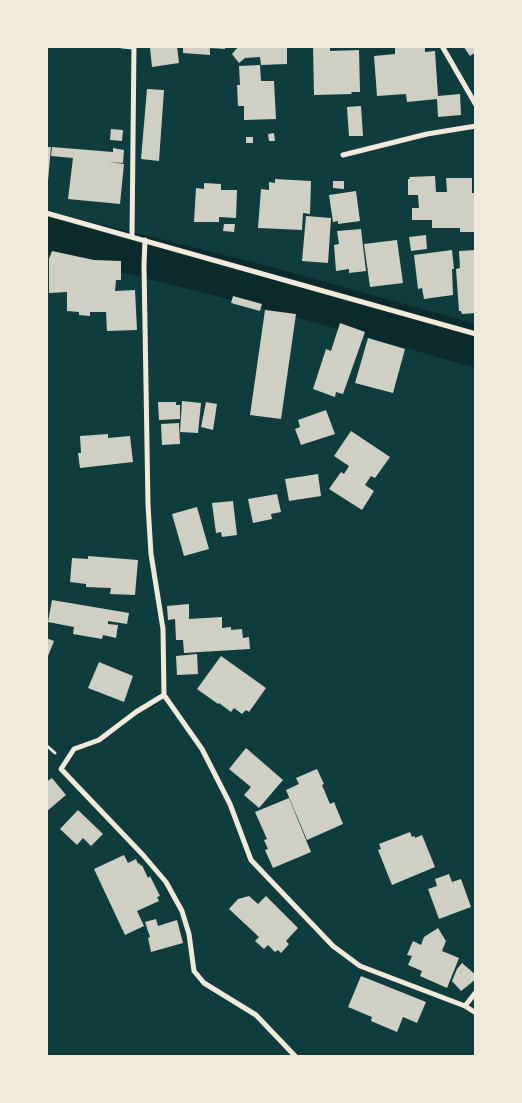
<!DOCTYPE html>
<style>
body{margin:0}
#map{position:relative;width:522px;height:1103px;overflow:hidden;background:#0f3d3e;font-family:"Source Serif 4",serif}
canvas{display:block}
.frame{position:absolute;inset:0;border:48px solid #f1e9da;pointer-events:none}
</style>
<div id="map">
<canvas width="522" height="1103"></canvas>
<div class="frame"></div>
</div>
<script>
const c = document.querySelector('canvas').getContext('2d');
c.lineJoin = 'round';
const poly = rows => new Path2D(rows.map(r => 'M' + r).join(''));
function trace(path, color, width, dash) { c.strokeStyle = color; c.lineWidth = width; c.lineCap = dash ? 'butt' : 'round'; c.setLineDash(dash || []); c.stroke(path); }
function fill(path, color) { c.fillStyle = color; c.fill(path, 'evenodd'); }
const river = poly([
 [46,232,262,286,476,346]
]);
const building = poly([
 [161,46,177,46,179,63,152,67,150,48],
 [183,46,225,46,225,49,210,48,210,55,183,53],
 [239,46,287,47,287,64,261,65,260,57,245,58,239,63,232,54],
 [313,46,330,46,330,51,359,50,360,92,351,92,352,94,314,95],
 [395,46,425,46,425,52,435,51,438,96,460,94,461,115,438,117,437,99,407,102,406,94,377,96,374,56,395,54],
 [463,46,476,46,476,52,470,56],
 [260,65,261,81,274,81,276,119,244,120,244,106,238,106,237,85,240,85,239,66],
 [147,89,164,90,159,161,141,159],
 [361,106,363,136,349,136,347,107],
 [111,129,123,130,122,141,110,140],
 [274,133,275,141,269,141,268,134],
 [246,137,253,137,253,143,246,143],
 [46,147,51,147,48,181,46,181],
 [52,147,113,152,113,148,124,150,123,163,109,162,124,164,120,204,68,199,73,158,51,156],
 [435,176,436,192,447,192,446,178,472,178,472,193,476,193,475,232,460,232,460,228,432,228,432,220,412,220,412,208,419,208,418,195,408,195,408,179,410,179,409,177],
 [275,179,311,181,310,214,303,213,302,230,258,228,261,189,269,190,269,182,275,183],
 [333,181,344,181,344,189,333,188],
 [204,183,221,184,221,190,237,190,236,218,219,217,219,222,194,222,196,188,204,189],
 [356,191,360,221,338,224,338,221,333,222,329,195],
 [306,216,331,218,328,263,302,261],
 [224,224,235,224,234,232,223,231],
 [361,229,366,271,349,273,349,269,336,271,334,245,339,244,337,231],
 [426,235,427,249,411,251,409,237],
 [397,240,403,283,370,287,364,244],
 [452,250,454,269,452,269,453,295,424,299,422,288,418,289,414,255],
 [476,250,476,313,462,314,461,311,459,311,456,269,460,268,459,251],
 [52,251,94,260,121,261,121,280,116,280,115,291,135,290,137,330,107,331,106,312,90,312,90,316,79,315,79,312,67,311,67,292,49,293,49,259],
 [233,296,262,304,260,311,231,303],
 [265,310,296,314,281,419,250,415],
 [340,323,365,332,343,394,336,392,335,397,313,389,326,349,331,351],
 [368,338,405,349,393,393,355,383],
 [182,401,201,403,198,433,180,432],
 [158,402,176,402,176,405,180,405,180,419,159,420],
 [206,402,217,404,213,430,201,427],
 [326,410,335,434,301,445,295,429,300,427,298,420],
 [179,423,180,444,162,445,161,424],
 [351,431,390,457,375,478,371,476,365,485,374,491,362,510,329,489,341,472,344,474,349,466,334,456],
 [108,434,108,438,130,436,133,462,80,468,78,453,81,453,80,436],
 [318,474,321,496,289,501,285,479],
 [277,494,281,512,271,514,272,519,253,523,248,499],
 [233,501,237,535,222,537,221,532,216,533,212,503],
 [197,507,209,549,184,556,172,514],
 [88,556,138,560,135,595,110,594,111,588,86,587,86,584,70,582,72,558,88,559],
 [52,600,129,613,127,624,108,621,108,624,118,625,116,638,103,635,102,639,73,634,74,627,48,622],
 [189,604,189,619,222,617,222,628,231,627,231,630,242,629,243,638,249,637,250,649,184,653,183,640,176,640,175,619,168,620,167,606],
 [46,638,54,641,46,661],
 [197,654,198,674,177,675,176,656],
 [221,656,266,688,249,712,246,710,242,714,234,708,231,712,219,703,218,704,197,689],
 [99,662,133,676,124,702,88,688],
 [246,748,283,780,259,808,244,795,251,787,229,769],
 [317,769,324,784,322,785,330,804,334,802,343,824,307,840,286,790,299,784,296,778],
 [52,778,66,795,46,812,46,782],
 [289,798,311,852,273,868,265,850,268,849,264,840,267,839,255,812],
 [78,810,103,834,91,846,83,838,77,845,60,829],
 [410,832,412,837,415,836,415,838,422,835,435,867,392,885,378,850,381,849,379,844],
 [124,855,128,863,136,859,138,864,139,863,141,866,142,865,148,878,150,876,160,896,157,897,159,901,137,911,144,926,125,935,94,869],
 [449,874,452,882,461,879,471,907,439,919,428,889,437,886,435,879],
 [249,896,258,904,266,896,298,928,286,941,289,944,281,953,278,950,275,952,268,945,264,949,255,941,259,937,229,909,238,899],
 [156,919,158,926,177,920,183,943,151,952,148,938,150,937,145,922],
 [438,928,446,941,442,951,459,958,447,988,420,976,422,971,408,965,412,956,407,955,413,941,421,945,424,937],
 [462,963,476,975,476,979,461,991,452,981,457,969],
 [361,976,426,1002,417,1023,403,1017,397,1032,371,1021,372,1017,348,1007]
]);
const path = poly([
 [46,745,55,753]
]);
const minor = poly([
 [122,46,134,47],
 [442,46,476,105],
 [343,155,427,134,476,126],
 [46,213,476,334],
 [132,237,134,46],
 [145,240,144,265,148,505,151,554,163,629,164,695,202,749,230,804,251,860,333,946,360,966,465,1006,476,1013],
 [164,695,136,712,99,740,74,749,61,769,143,855,166,882,182,911,189,934,194,971,204,983,256,1015,296,1057],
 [465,1006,476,992]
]);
trace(river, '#0a2a2b', 42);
fill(building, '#cfcfc3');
trace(path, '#f1e9da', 3);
trace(minor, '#f1e9da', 5);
</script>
